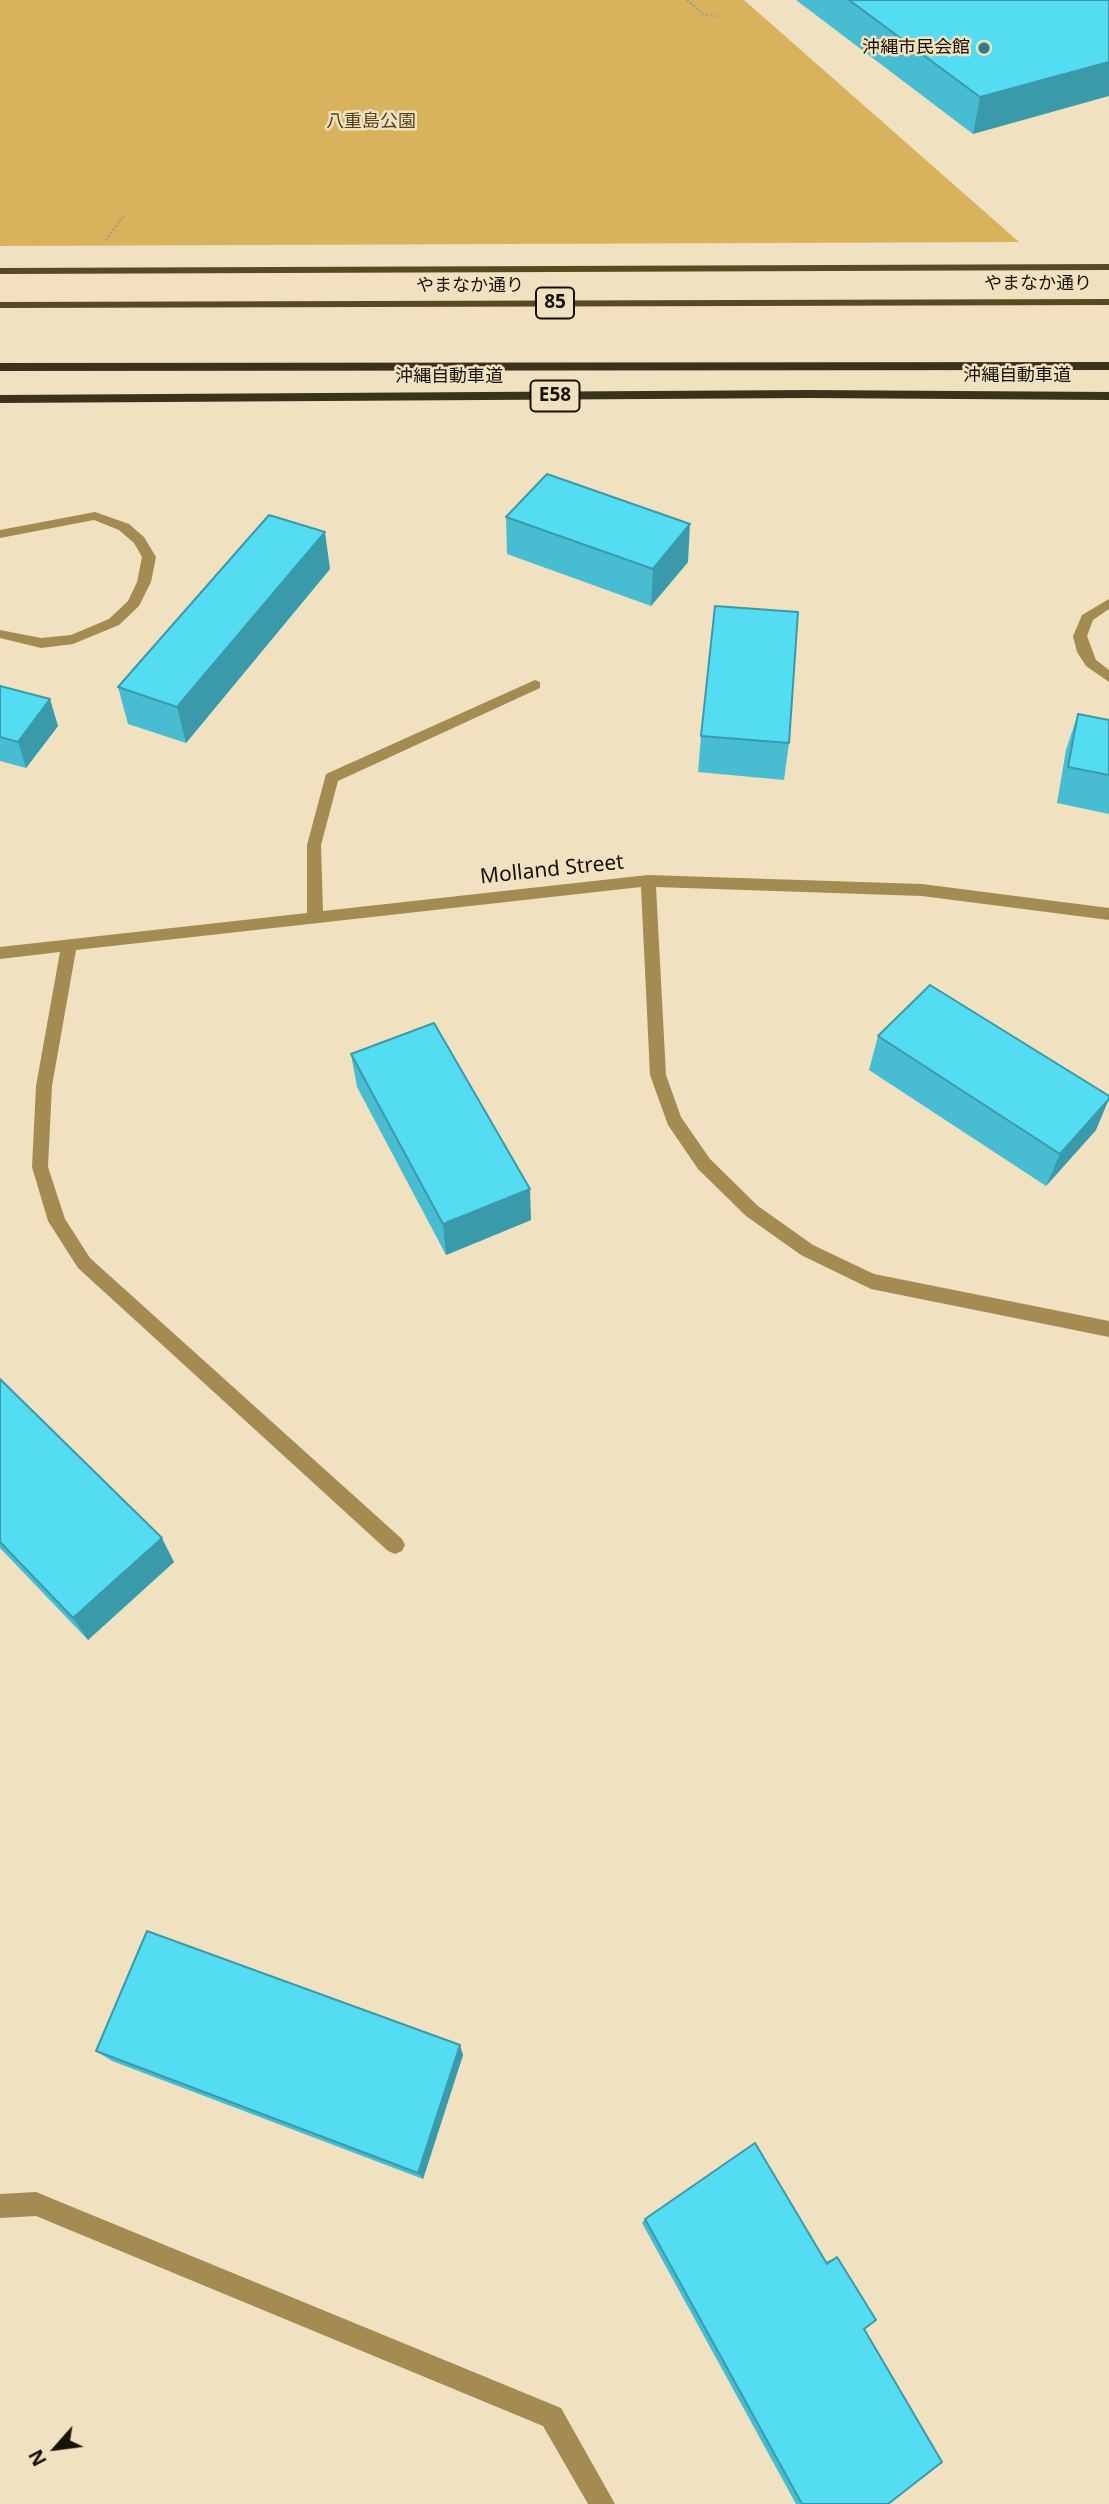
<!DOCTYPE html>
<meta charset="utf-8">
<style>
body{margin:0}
#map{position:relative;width:1109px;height:2504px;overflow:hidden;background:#f0e1c1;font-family:"Noto Sans",sans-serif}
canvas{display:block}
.north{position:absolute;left:21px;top:2413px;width:70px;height:70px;-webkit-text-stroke:5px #f0e1c1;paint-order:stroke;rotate:242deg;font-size:19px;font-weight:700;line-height:28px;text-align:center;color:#171207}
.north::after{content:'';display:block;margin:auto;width:24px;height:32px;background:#171207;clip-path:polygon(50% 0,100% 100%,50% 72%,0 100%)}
</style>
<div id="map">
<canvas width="1109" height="2504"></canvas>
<div class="north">N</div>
</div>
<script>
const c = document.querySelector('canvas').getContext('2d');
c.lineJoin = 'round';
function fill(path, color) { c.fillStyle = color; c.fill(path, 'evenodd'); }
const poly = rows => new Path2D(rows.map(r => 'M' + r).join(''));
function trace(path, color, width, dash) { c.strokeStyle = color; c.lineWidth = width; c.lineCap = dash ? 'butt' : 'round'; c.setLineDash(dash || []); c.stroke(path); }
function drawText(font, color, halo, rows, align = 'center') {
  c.font = font + ' "Noto Sans","Noto Sans JP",sans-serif'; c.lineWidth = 5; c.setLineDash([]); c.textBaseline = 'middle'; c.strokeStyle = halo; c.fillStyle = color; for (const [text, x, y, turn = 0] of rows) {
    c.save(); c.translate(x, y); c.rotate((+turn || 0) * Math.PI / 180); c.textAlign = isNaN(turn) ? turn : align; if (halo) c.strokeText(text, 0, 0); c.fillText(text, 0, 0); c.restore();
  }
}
const green = poly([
 [0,0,744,0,1019,242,0,246]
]);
const path = poly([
 [687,0,703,14,718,17],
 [106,240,124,215]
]);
const minor = poly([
 [95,512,129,524,144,537,156,557,151,582,139,606,119,625,73,644,41,648,0,638,0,630,41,638,71,635,109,619,128,601,137,582,142,557,134,543,119,530,94,520,0,538,0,530,95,512],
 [1109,599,1109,609,1093,620,1087,636,1096,660,1109,670,1109,682,1086,666,1077,652,1073,636,1082,615,1109,599],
 [535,680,540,682,540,688,338,781,321,845,323,911,648,875,922,884,1109,908,1109,920,922,896,656,887,666,1075,681,1117,710,1159,758,1206,813,1245,874,1274,1109,1321,1109,1337,871,1289,801,1255,746,1216,698,1169,668,1125,650,1075,641,887,76,950,52,1086,48,1167,65,1219,90,1258,402,1539,405,1545,402,1551,395,1554,388,1551,78,1268,48,1221,32,1167,36,1086,60,952,0,959,0,947,307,913,307,845,326,774,535,680],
 [36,2192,561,2408,615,2504,588,2504,543,2426,36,2216,0,2218,0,2194,36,2192]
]);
const major = poly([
 [1109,264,1109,270,0,274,0,268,1109,264],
 [1109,299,1109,305,0,308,0,302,1109,299]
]);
const highway = poly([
 [1109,362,1109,370,0,371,0,363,1109,362],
 [809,390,1109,392,1109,400,809,398,0,403,0,395,809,390]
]);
const wall = poly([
 [796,0,1109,0,973,134],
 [506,517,688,562,651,606,507,554],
 [330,569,186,743,128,724,118,687],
 [0,686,58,726,26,768,0,761],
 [1078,714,1109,720,1109,814,1057,803,1066,750],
 [701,736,789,743,784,780,698,772],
 [878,1036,1096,1130,1046,1186,869,1070],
 [351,1054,531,1220,446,1255,357,1087],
 [0,1379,174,1562,88,1640,0,1548],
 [96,2051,463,2055,423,2179,112,2061],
 [645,2219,825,2262,837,2257,864,2329,888,2504,796,2504,642,2223]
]);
const shadedWall = poly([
 [1109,62,1109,96,973,134,980,97],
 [690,524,688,562,651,606,653,569],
 [325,532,330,569,186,743,177,707],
 [50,699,58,726,26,768,18,742],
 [1109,1099,1096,1130,1046,1186,1060,1154],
 [530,1189,531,1220,446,1255,443,1224],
 [162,1538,174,1562,88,1640,73,1618],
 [460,2045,463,2055,423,2179,418,2173]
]);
const building = poly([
 [849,0,1109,0,1109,62,980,97,849,0],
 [547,474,690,524,653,569,506,517,547,474],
 [269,515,325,532,177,707,118,687,269,515],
 [715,606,798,612,789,743,701,736,715,606],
 [0,686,50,699,18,742,0,737,0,686],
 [1078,714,1109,720,1109,775,1068,767,1078,714],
 [930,985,1109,1096,1109,1099,1060,1154,878,1036,930,985],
 [434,1023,530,1189,443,1224,351,1054,434,1023],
 [0,1379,162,1538,73,1618,0,1542,0,1379],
 [147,1931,460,2045,418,2173,96,2051,147,1931],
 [755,2143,827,2264,837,2257,876,2320,864,2329,942,2462,888,2504,802,2504,645,2219,755,2143]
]);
const markers = [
 [984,48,7,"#367c88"]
];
const farPoinames = [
 ["沖縄市民会館",970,48]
];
const farParknames = [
 ["八重島公園",371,122]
];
const farStreetnames = [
 ["やまなか通り",1038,284],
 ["やまなか通り",470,286],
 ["沖縄自動車道",1017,376],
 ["沖縄自動車道",449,377]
];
const shields = [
 [555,303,38],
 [555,396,49]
];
const shieldNames = [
 ["85",555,303],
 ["E58",555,396]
];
const streetNames = [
 ["Molland Street",552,870,-6]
];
fill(green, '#d8b25d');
trace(path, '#a99d84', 2.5, [2, 2]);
fill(minor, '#a48b52');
fill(major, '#594820');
fill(highway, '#3b321d');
fill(wall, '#48bdd1');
fill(shadedWall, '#3b9aaa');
fill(building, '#54dcf3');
trace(building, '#3b9aaa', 2);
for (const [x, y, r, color] of markers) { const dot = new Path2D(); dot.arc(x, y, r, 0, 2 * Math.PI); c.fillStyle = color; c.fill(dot); trace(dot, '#f0e1c1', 2.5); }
drawText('18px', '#171207', '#f0e1c1', farPoinames, 'right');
drawText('18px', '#53431c', '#f0e1c1', farParknames);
drawText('18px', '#171207', '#f0e1c1', farStreetnames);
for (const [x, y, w] of shields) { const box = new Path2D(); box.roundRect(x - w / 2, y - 15.5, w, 31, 5); c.fillStyle = '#f0e1c1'; c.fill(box); trace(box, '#171207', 2); }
drawText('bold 19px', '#171207', null, shieldNames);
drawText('21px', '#171207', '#f0e1c1', streetNames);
</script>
